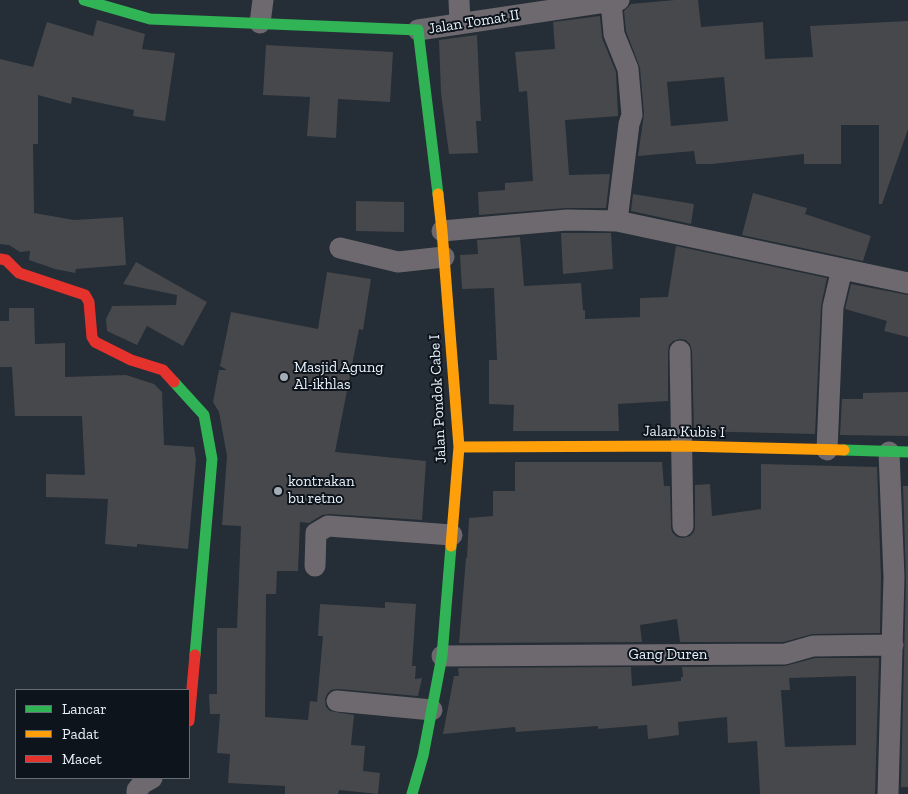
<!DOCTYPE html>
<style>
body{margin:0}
#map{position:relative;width:908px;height:794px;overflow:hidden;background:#252d36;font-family:"Zilla Slab",serif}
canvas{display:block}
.legend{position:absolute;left:15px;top:689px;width:175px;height:90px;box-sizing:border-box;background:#0e141b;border:1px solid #666d75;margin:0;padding:6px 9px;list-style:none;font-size:15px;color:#e9f2fd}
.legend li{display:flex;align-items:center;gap:10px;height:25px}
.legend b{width:25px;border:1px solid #666d75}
</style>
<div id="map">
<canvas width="908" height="794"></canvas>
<ul class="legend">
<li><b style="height:6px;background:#30b455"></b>Lancar</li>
<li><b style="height:6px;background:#ff9f0a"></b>Padat</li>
<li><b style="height:6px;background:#e5322d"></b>Macet</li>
</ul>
</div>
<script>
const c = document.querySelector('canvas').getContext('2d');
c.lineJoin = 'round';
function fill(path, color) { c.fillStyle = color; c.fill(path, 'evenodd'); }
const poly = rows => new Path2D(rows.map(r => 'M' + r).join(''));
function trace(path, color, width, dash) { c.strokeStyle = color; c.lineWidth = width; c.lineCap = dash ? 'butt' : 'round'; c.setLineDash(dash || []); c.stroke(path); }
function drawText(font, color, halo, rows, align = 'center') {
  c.font = font + ' "Zilla Slab",serif'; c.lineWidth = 4; c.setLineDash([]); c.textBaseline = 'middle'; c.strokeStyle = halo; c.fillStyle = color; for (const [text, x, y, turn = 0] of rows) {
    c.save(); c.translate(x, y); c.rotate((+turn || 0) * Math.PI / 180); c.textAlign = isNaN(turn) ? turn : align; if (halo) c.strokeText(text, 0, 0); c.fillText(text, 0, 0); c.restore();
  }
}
const building = poly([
 [675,0,698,0,701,27,763,22,765,59,813,57,810,26,908,21,908,129,882,204,879,204,879,125,841,125,841,164,804,164,804,154,712,164,696,164,694,151,638,156,644,114,640,68,626,31,624,11,631,4],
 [724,77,728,121,671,126,667,82],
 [600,16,602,38,616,72,618,116,565,120,569,175,610,174,606,208,566,208,479,215,478,192,505,190,505,183,533,181,527,91,519,92,515,52,555,49,553,22],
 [97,20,145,34,142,49,175,53,165,121,133,116,134,110,72,97,71,104,38,95,38,144,33,144,34,213,74,220,123,217,126,265,76,269,75,273,55,269,29,260,30,251,20,252,9,245,0,244,0,59,33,67,47,22,93,36],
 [477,35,481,121,476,121,478,153,449,154,441,93,439,40],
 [266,45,393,52,390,102,338,99,336,138,307,136,310,97,263,95],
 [753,193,807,208,805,214,871,236,863,261,742,235],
 [633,194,694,204,691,224,631,211],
 [356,201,404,202,404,232,356,231],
 [561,233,611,233,613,269,563,274],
 [520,237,524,286,581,283,583,310,585,310,585,319,640,317,640,298,668,297,676,246,827,278,821,306,815,434,694,431,692,351,690,344,686,340,680,339,673,341,669,345,668,351,668,401,618,404,619,431,513,431,514,405,489,404,489,360,497,360,494,288,462,289,460,255,478,254,477,240],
 [136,262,207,302,183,346,147,326,137,345,107,331,106,319,112,307,111,306,176,305,177,295,123,284],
 [327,272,371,279,363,330,359,329,335,452,426,461,422,520,329,514,322,515,309,523,300,522,298,571,277,571,276,594,266,594,265,717,308,720,310,701,317,702,323,636,318,636,320,604,385,608,385,602,416,604,412,666,416,666,415,679,422,678,418,696,338,689,331,690,327,694,325,699,326,707,330,711,354,715,351,745,365,746,363,771,380,773,378,794,339,790,338,794,285,794,285,786,228,783,230,754,217,753,220,714,210,714,209,694,217,694,217,628,237,628,241,526,222,525,227,456,219,412,213,402,219,370,227,370,220,366,231,312,318,329],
 [851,284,908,295,908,337,884,331,887,321,845,309],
 [9,308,34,308,35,344,65,343,65,377,126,375,154,384,162,392,164,445,194,447,196,460,188,549,137,544,137,547,105,544,108,499,46,497,46,474,85,475,82,416,15,416,12,367,0,367,0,321,9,321],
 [908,392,908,436,840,435,842,399,863,399,863,393],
 [515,462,662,462,664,486,670,486,671,527,672,532,677,537,683,538,690,536,694,532,695,526,695,485,710,484,712,516,761,509,761,464,877,467,881,577,880,633,813,634,783,642,680,642,677,619,640,625,642,642,459,643,466,558,467,558,469,518,493,516,493,491,515,491],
 [903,486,908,486,908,787,901,787,906,577],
 [815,658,879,658,875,794,760,794,757,741,728,743,727,717,678,722,679,735,648,739,647,725,598,729,598,726,516,732,515,727,443,734,454,676,459,676,458,668,631,667,632,686,681,681,681,677,683,677,682,667,785,666],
 [856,676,856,745,785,747,781,690,790,690,789,678]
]);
const street = poly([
 [459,0,460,24],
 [611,1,614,34,628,69,632,115,629,124,617,221],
 [260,23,263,0],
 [418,30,619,0],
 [442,231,567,220,617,221,908,283],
 [340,248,398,262,444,257],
 [680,351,683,526],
 [827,450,833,307,842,269],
 [315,566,316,533,328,526,452,535],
 [442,656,785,654,813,646,893,645],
 [337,701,432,710],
 [137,794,137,790,143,783,152,778],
 [888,794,894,577,889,452]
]);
const fast = poly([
 [84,0,150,19,418,30,438,194],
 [174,382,204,415,212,459,195,655],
 [844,450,908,452],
 [412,794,423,756,442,656,451,546]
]);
const slow = poly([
 [438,194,442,231,459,447,451,546],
 [459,447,682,446,844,450]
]);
const jam = poly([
 [0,259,6,260,19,273,85,295,89,302,92,337,95,342,131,360,163,370,174,382],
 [189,721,195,655]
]);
const markers = [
 [284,377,5,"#a4adb7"],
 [278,491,5,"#a4adb7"]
];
const streetNames = [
 ["Jalan Tomat II",474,22,-9],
 ["Jalan Pondok Cabe I",438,399,-93],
 ["Jalan Kubis I",684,432,1],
 ["Gang Duren",668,655]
];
const poiNames = [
 ["Masjid Agung",294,368],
 ["Al-ikhlas",294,385],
 ["kontrakan",288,482],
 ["bu retno",288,499]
];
fill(building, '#47484b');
trace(street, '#6d696e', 21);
trace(fast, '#30b455', 11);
trace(slow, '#ff9f0a', 11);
trace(jam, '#e5322d', 11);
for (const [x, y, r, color] of markers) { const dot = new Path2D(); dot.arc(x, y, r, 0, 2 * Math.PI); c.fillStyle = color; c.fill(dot); trace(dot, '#0e141b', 2); }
drawText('15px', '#e9f2fd', '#0e141b', streetNames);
drawText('15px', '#e9f2fd', '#0e141b', poiNames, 'left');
</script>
